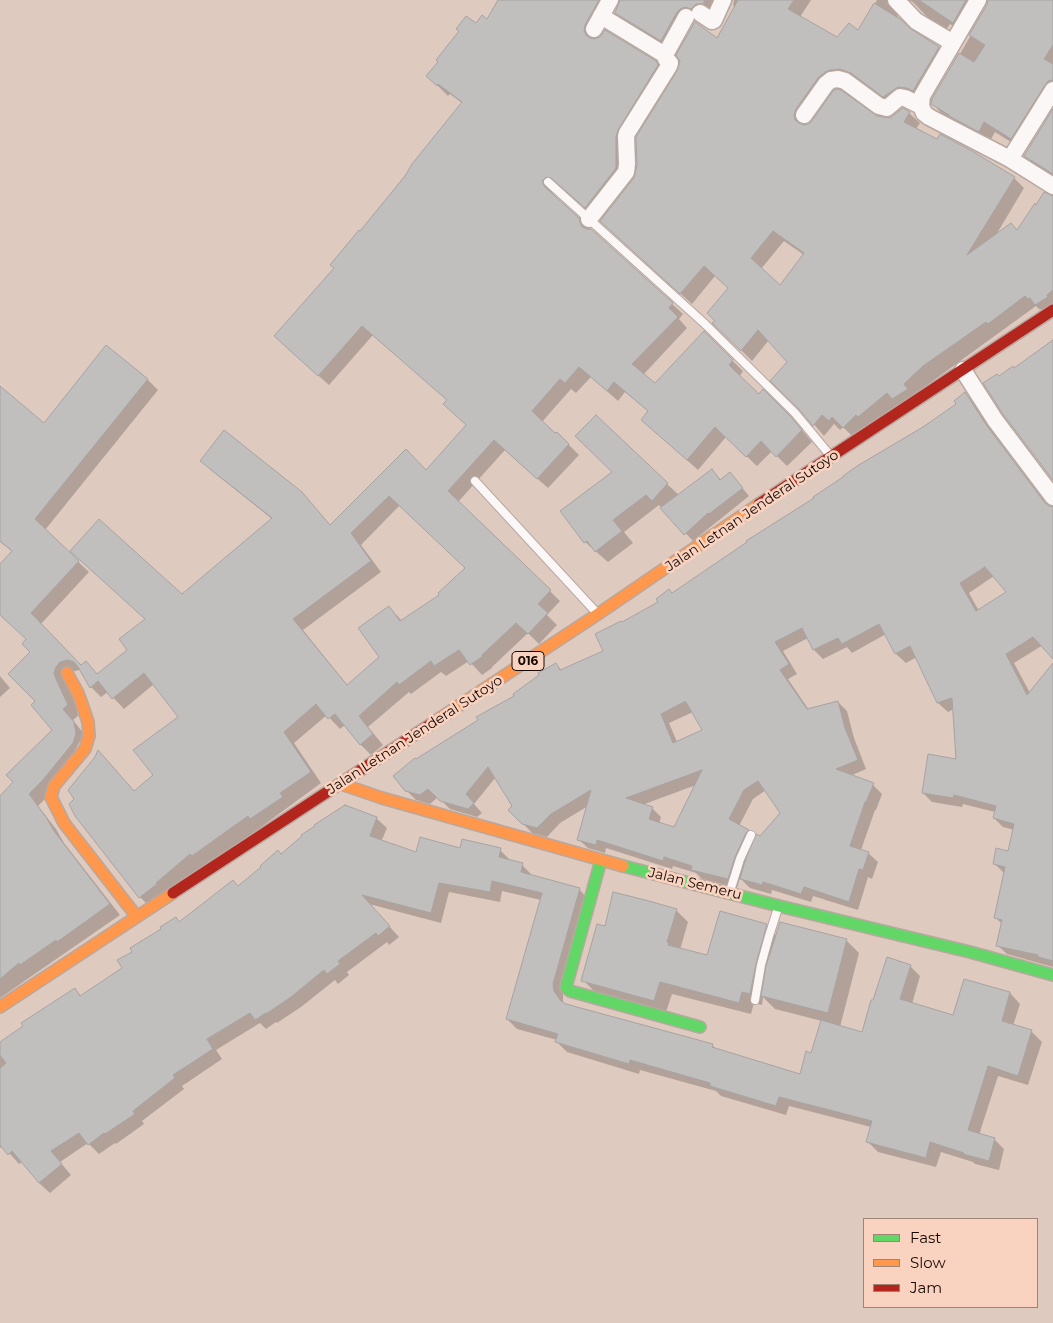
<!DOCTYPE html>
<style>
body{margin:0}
#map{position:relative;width:1053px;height:1323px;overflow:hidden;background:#dfcac0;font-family:Montserrat,sans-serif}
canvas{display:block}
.legend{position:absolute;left:863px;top:1218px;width:175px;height:90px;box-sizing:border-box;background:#fad3c0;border:1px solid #9f8375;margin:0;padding:6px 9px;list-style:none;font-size:15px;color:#170a05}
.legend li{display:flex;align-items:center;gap:10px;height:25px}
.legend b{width:25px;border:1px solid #9f8375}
</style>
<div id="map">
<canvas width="1053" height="1323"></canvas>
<ul class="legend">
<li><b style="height:6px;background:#63d668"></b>Fast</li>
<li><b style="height:6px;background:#ff974d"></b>Slow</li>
<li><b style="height:6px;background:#b3261e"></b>Jam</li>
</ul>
</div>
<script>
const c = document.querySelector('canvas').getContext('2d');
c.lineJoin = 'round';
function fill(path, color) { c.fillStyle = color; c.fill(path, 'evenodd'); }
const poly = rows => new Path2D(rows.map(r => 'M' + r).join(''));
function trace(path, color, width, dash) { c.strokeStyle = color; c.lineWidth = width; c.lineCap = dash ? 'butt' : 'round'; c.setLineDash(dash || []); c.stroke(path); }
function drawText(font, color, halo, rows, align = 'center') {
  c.font = font + ' Montserrat,sans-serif'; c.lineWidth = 5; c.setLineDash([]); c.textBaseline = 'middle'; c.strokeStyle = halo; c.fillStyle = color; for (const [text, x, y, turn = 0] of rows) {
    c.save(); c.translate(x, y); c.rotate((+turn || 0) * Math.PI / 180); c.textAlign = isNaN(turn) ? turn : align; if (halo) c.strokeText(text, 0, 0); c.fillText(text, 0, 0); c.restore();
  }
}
const shadow = poly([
 [499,0,811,0,800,17,838,38,858,32,877,0,1053,0,1053,99,1022,149,995,132,990,141,943,115,933,104,933,100,988,6,989,0,983,2,964,33,950,24,946,30,934,24,914,3,911,1,905,0,896,9,897,15,899,19,909,30,938,48,949,59,924,101,895,107,863,83,852,79,836,83,806,120,804,126,876,117,890,119,909,113,920,123,916,129,1014,178,1024,188,996,235,1018,231,1037,206,1053,197,1053,311,1039,309,1036,306,854,438,843,427,840,430,834,424,824,436,801,409,789,362,769,340,752,361,714,323,716,321,729,289,715,276,692,304,612,232,635,178,718,39,735,7,733,5,734,0,691,19,672,51,627,23,616,12,621,0,615,2,595,35,594,40,656,62,667,74,628,141,627,179,596,218,563,188,560,187,555,188,553,191,553,195,683,314,679,319,687,328,643,375,655,385,704,333,743,371,739,377,759,396,763,391,801,429,812,442,787,466,772,451,757,466,726,437,698,470,642,420,649,412,625,392,618,401,591,377,576,393,571,389,542,422,555,435,557,433,579,455,548,488,505,450,458,502,560,601,547,615,557,625,539,644,528,633,492,667,492,668,482,675,469,661,446,676,441,672,411,694,409,692,368,727,383,745,371,755,360,744,345,725,340,729,327,715,294,743,321,783,151,908,140,897,76,815,76,799,99,752,135,792,155,775,179,718,154,684,124,709,108,692,101,697,91,687,82,671,79,670,71,672,78,716,73,720,84,734,52,792,38,806,56,829,64,843,120,915,0,998,0,797,15,782,54,730,37,701,31,652,28,640,0,614,0,566,13,552,0,542,0,388,44,425,106,346,148,380,158,390,45,530,89,572,40,625,81,667,97,675,128,650,182,596,272,519,212,471,202,461,330,526,426,471,468,426,448,400,373,335,329,385,286,347,335,268,360,233,462,103,450,94,448,96,428,76,476,24,488,21],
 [784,241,804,255,780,286,761,269],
 [400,505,466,568,441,595,402,621,389,607,381,657,348,686,303,630,381,572,361,545],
 [1053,111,1053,177,1036,166,1025,156],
 [965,394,974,403,996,437,1049,508,1053,508,1053,657,1043,645,1014,663,1030,693,1053,665,1053,967,1007,954,997,945,1002,924,996,918,1004,873,995,864,1009,852,1014,830,1003,827,994,818,995,812,963,804,962,807,932,802,923,793,957,761,954,709,948,712,938,703,917,657,906,663,896,654,886,634,852,653,847,647,823,659,814,650,808,638,783,651,797,674,788,679,809,710,838,702,847,711,854,738,866,769,850,776,873,785,882,794,876,810,875,810,861,850,868,853,878,862,872,879,868,877,858,910,813,896,811,902,772,890,771,894,750,888,740,878,737,888,702,879,696,873,673,866,672,869,606,848,605,853,588,848,578,839,588,806,560,823,547,837,532,833,510,810,513,807,496,777,474,804,482,813,477,817,450,809,438,797,430,804,416,800,406,790,416,761,516,696,556,664,562,671,605,652,622,623,672,594,923,428,957,404],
 [994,576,1007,593,979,611,969,593],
 [693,712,704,730,677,742,669,723],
 [696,785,675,828,659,824,661,817,652,808,642,805],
 [766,790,782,813,761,838,756,839,748,831,739,826,753,799],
 [712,470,721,480,730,473,749,496,693,541,659,505,624,532,633,543,608,562,585,542,562,511,667,484,679,495],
 [0,676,10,688,0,697],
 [376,818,387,828,381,842,417,854,461,850,500,850,510,860,510,861,521,864,531,874,531,876,579,889,589,900,563,995,563,1002,566,1005,712,1045,718,1051,801,1075,812,1054,822,1021,775,1009,763,997,762,1005,754,1003,751,1014,672,994,666,1012,595,992,583,980,606,928,676,910,688,922,680,950,708,957,766,925,777,936,846,940,859,953,840,1027,863,1033,910,966,920,976,912,1004,954,1017,1010,993,1020,1004,1013,1026,1031,1031,1042,1042,1028,1085,998,1076,979,1135,994,1139,1004,1149,999,1170,975,1164,973,1162,941,1152,936,1167,878,1152,868,1142,871,1127,789,1106,786,1115,721,1096,716,1091,640,1070,639,1074,567,1052,557,1042,557,1040,517,1029,507,1019,541,900,502,891,500,902,449,892,441,923,369,904,399,937,389,945,387,942,347,972,349,975,338,984,335,980,301,1007,277,1023,276,1022,266,1029,260,1023,216,1050,222,1059,182,1086,184,1089,142,1121,144,1124,116,1144,115,1143,99,1154,88,1143,60,1162,71,1175,50,1193,39,1183,22,1162,19,1164,3,1146,0,1148,0,1043,75,990,82,997,124,969,134,952,176,918,180,923,238,887,281,855]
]);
const building = poly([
 [498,0,599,0,585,25,584,30,586,35,590,38,595,39,600,37,605,30,656,61,658,65,618,130,616,136,616,168,585,208,551,178,546,177,542,181,544,186,579,218,580,222,582,227,587,229,591,229,673,303,669,308,678,317,632,364,655,383,704,331,733,360,729,365,759,394,763,389,791,417,802,430,776,457,761,441,746,457,715,427,687,460,641,420,648,411,614,382,607,391,579,367,565,383,560,379,532,411,555,433,557,432,569,444,537,479,494,440,448,491,551,590,538,604,548,613,528,634,516,623,482,655,483,656,470,665,459,650,434,666,431,661,399,685,397,682,359,716,373,734,360,745,335,714,328,719,316,704,284,732,311,772,280,793,283,797,250,819,248,816,192,856,190,854,156,883,157,884,139,898,75,816,69,804,74,799,68,790,95,757,98,750,134,791,153,775,133,750,178,717,144,673,112,699,98,681,90,688,78,667,74,662,68,660,60,662,56,667,54,673,56,679,68,705,63,709,74,722,76,734,73,743,42,781,29,794,46,817,54,831,110,904,57,942,56,940,20,965,19,963,0,979,0,796,13,782,6,775,52,730,31,705,35,701,8,674,30,652,22,644,26,639,0,615,0,564,12,551,0,541,0,386,44,423,106,345,148,379,35,519,79,561,31,613,81,665,86,661,97,674,127,650,119,639,145,619,70,551,99,519,182,594,272,518,200,461,224,430,302,492,330,525,406,449,426,470,466,425,443,404,447,400,362,326,318,376,274,336,334,268,330,265,359,230,360,231,405,176,412,164,462,102,438,84,437,86,426,76,438,62,436,60,459,31,456,29,466,16,476,23,482,15,487,19,498,0],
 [389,496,465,568,438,593,439,595,400,621,389,606,358,628,379,657,347,685,293,619,371,561,351,533,389,496],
 [620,0,705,0,703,4,696,4,691,9,685,7,680,9,677,12,661,41,615,13,620,0],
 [738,0,794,0,788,9,837,37,849,23,858,30,874,3,900,19,911,29,939,47,913,91,907,88,898,87,883,97,851,73,840,69,830,70,825,72,818,78,796,109,794,115,795,120,799,123,804,125,809,124,812,121,833,91,837,89,841,90,877,116,890,118,903,108,910,112,904,122,937,139,940,134,972,151,1015,177,967,255,1011,223,1017,230,1035,203,1036,205,1044,192,1053,196,1053,290,1047,295,1048,297,1035,305,1030,298,1028,299,1025,296,988,324,986,322,923,366,904,384,908,389,892,399,887,393,858,417,856,415,843,428,832,417,829,421,822,415,813,426,799,409,770,381,787,362,758,330,741,351,712,323,715,321,707,313,728,288,704,266,680,294,600,221,634,178,637,165,636,137,677,71,680,61,676,55,695,22,717,38,738,0],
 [773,231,804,253,780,285,751,258,773,231],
 [919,0,966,0,953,23,919,0],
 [988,0,1053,0,1053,45,1044,59,1053,64,1053,80,1048,81,1045,85,1011,139,984,122,979,132,949,116,949,115,931,104,932,99,959,53,974,62,985,45,969,35,987,5,988,0],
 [1053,109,1053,174,1024,156,1053,109],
 [1053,340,1053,480,1003,414,983,383,997,374,999,376,1013,366,1014,368,1053,340],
 [965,392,987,426,1045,503,1049,506,1053,507,1053,659,1033,637,1006,654,1027,695,1053,663,1053,961,1038,957,1038,955,996,946,1002,920,994,918,1005,867,993,864,996,848,1008,851,1014,824,993,818,996,806,954,795,953,798,922,793,928,754,956,759,952,698,937,703,910,646,895,654,879,624,842,644,838,638,813,650,802,628,775,642,789,664,780,670,807,709,838,701,845,728,858,760,836,769,874,783,866,802,865,802,850,846,869,852,863,870,859,869,849,902,804,887,801,894,763,882,762,885,740,879,745,861,756,834,760,836,780,813,758,781,744,790,729,819,749,830,746,833,735,857,728,879,691,870,692,866,664,857,663,861,597,840,596,845,577,840,591,790,551,814,537,828,522,824,508,810,512,806,488,767,466,794,474,803,468,809,440,801,428,789,420,795,405,791,393,776,415,758,416,759,478,720,476,717,514,696,513,694,539,675,538,673,556,663,560,670,603,651,595,634,621,621,622,622,658,602,656,599,669,589,672,593,747,542,746,541,814,498,813,497,843,477,843,476,857,466,923,427,956,404,954,401,965,392],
 [985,567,1006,592,976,611,960,583,985,567],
 [684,702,686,702,702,730,673,743,661,714,684,702],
 [702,770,674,827,649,819,653,807,626,798,702,770],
 [596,415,668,483,652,501,646,495,613,520,622,531,595,552,587,541,584,543,560,511,612,472,575,436,596,415],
 [712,469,720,480,730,472,743,488,709,514,708,513,684,535,660,508,712,469],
 [345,805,377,817,370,836,416,852,420,837,460,848,462,839,501,848,499,857,523,863,521,872,580,888,553,984,554,991,561,1001,566,1004,713,1044,712,1047,800,1074,806,1051,811,1053,821,1020,862,1032,871,1000,873,1000,887,957,911,965,900,999,953,1015,964,979,1010,992,1002,1021,1032,1030,1018,1076,988,1066,968,1130,995,1138,989,1161,963,1154,964,1153,930,1142,926,1158,866,1142,872,1121,779,1097,776,1106,710,1086,710,1083,630,1060,629,1064,555,1042,558,1034,506,1019,542,893,492,881,490,892,439,883,431,913,362,895,390,926,378,936,376,933,338,961,340,964,327,974,324,970,291,997,266,1014,266,1013,255,1020,250,1013,207,1039,213,1049,173,1075,175,1078,133,1111,135,1114,105,1134,104,1133,88,1145,79,1133,51,1151,62,1164,39,1183,12,1151,8,1155,0,1145,0,1068,6,1063,0,1055,0,1042,23,1026,21,1023,75,988,80,996,122,968,117,960,132,952,130,948,161,929,160,927,176,917,179,922,233,880,238,886,261,867,260,866,278,850,281,854,302,836,301,835,315,826,314,825,345,805],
 [613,892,649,901,677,909,667,942,669,943,668,945,707,955,720,911,767,924,756,964,750,994,742,992,739,1003,660,982,654,1001,581,981,597,924,605,926,613,892],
 [780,922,847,939,828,1013,761,996,766,966,780,922]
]);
const lane = poly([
 [548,182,705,324,795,413,829,454],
 [475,481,595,611],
 [730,891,740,859,751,835],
 [755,1000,761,965,769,936,778,908]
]);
const street = poly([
 [896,0,916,21,953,43],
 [978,0,922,96,921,106,924,113,929,117,1010,159],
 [700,13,712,21,714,20,723,0],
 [594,29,610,0],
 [665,55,686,17],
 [1053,90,1010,159,1053,186],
 [804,115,826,84,831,80,838,79,845,81,879,106,887,108,900,97,905,98,921,106],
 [589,219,626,172,627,164,626,136,627,133,669,66,670,63,666,59,665,55,601,16],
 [963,370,995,420,1053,497]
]);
const fast = poly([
 [601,860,566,987,570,991,700,1027],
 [623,866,779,906,970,952,1053,975]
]);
const slow = poly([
 [67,673,78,693,83,707,88,722,89,736,85,749,54,786,51,797,64,823,137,917],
 [434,722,598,614,759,504],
 [341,784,382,798,623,866],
 [0,1007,173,893]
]);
const jam = poly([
 [759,504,1053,310],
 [173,893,434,722]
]);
const shields = [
 [528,661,32]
];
const shieldNames = [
 ["016",528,661]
];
const streetNames = [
 ["Jalan Letnan Jenderal Sutoyo",752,511,-34],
 ["Jalan Letnan Jenderal Sutoyo",415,735,-33],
 ["Jalan Semeru",695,884,14]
];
fill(shadow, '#0003');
fill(building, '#c0bfbe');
trace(building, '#a5a3a2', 1);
trace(lane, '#b8a8a0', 10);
trace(street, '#b8a8a0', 19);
trace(fast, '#b8a8a0', 14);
trace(slow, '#b8a8a0', 14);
trace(jam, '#b8a8a0', 14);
trace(lane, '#faf7f6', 8);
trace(street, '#faf7f6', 16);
trace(fast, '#63d668', 11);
trace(slow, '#ff974d', 11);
trace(jam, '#b3261e', 11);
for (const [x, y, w] of shields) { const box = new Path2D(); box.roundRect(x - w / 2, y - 9.5, w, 19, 4); c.fillStyle = '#fad3c0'; c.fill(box); trace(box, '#170a05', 1); }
drawText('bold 12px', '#170a05', null, shieldNames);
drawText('14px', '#170a05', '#fad3c0', streetNames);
</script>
